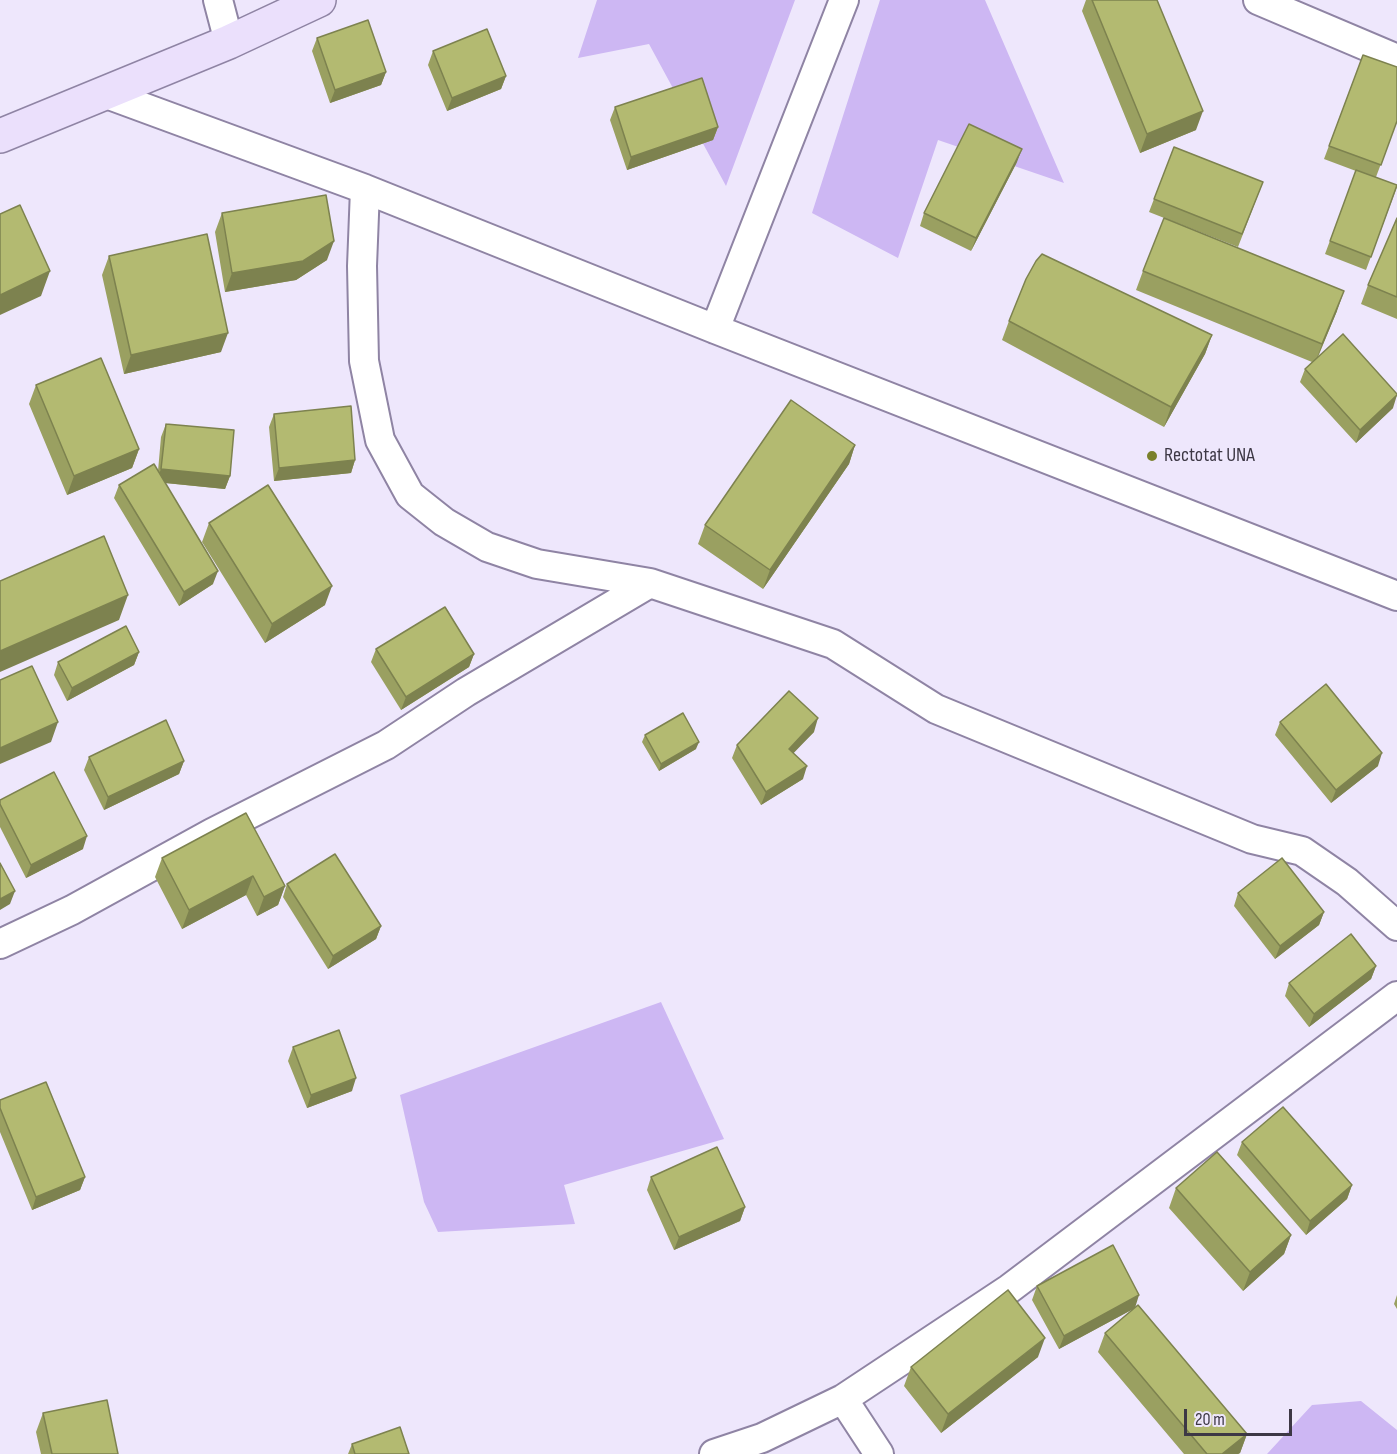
<!DOCTYPE html>
<style>
body{margin:0}
#map{position:relative;width:1397px;height:1454px;overflow:hidden;background:#eee7fc;font-family:"Sofia Sans Condensed",sans-serif}
canvas{display:block}
.scale{position:absolute;left:1184px;top:1409px;width:108px;height:27px;box-sizing:border-box;border:3px solid #3d3845;border-top:0;padding-left:8px;font-size:18px;line-height:21px;white-space:nowrap;color:#3d3845;-webkit-text-stroke:4px #eee7fc;paint-order:stroke}
</style>
<div id="map">
<canvas width="1397" height="1454"></canvas>
<div class="scale">20 m</div>
</div>
<script>
const c = document.querySelector('canvas').getContext('2d');
c.lineJoin = 'round';
function fill(path, color) { c.fillStyle = color; c.fill(path, 'evenodd'); }
const poly = rows => new Path2D(rows.map(r => 'M' + r).join(''));
function trace(path, color, width, dash) { c.strokeStyle = color; c.lineWidth = width; c.lineCap = dash ? 'butt' : 'round'; c.setLineDash(dash || []); c.stroke(path); }
function drawText(font, color, halo, rows, align = 'center') {
  c.font = font + ' "Sofia Sans Condensed",sans-serif'; c.lineWidth = 6; c.setLineDash([]); c.textBaseline = 'middle'; c.strokeStyle = halo; c.fillStyle = color; for (const [text, x, y, turn = 0] of rows) {
    c.save(); c.translate(x, y); c.rotate((+turn || 0) * Math.PI / 180); c.textAlign = isNaN(turn) ? turn : align; if (halo) c.strokeText(text, 0, 0); c.fillText(text, 0, 0); c.restore();
  }
}
const green = poly([
 [597,0,795,0,726,186,649,44,578,58],
 [880,0,985,0,1064,183,938,140,898,258,812,213],
 [661,1002,724,1139,564,1185,575,1224,438,1232,424,1202,400,1095],
 [1361,1401,1397,1430,1397,1454,1267,1454,1312,1405]
]);
const street = poly([
 [218,0,229,42],
 [1258,0,1397,59],
 [104,93,365,189,715,329,1397,596],
 [365,189,362,266,364,361,380,440,410,495,444,522,487,547,537,564,650,583,833,644,936,709,1252,839,1302,851,1347,882,1397,926],
 [715,329,844,0],
 [0,944,72,910,212,833,386,745,466,692,650,583],
 [843,1399,879,1454],
 [714,1454,762,1438,843,1399,1009,1289,1397,996]
]);
const secondary = poly([
 [0,136,229,42,319,0]
]);
const wall = poly([
 [1086,0,1157,0,1196,130,1140,153,1082,11],
 [317,38,386,72,381,85,330,103,312,51],
 [433,51,506,76,501,89,447,111,428,65],
 [1363,55,1397,121,1376,177,1397,187,1366,270,1325,254,1356,171,1324,159],
 [615,107,718,127,713,140,627,170,610,120],
 [1174,147,1263,182,1238,247,1149,212],
 [1017,162,971,251,920,226,924,213],
 [222,213,327,260,296,280,225,292,215,232],
 [1397,218,1397,319,1361,304,1368,285],
 [109,256,221,352,124,374,102,275],
 [1143,271,1337,311,1318,357,1393,408,1356,443,1300,382,1305,369,1312,362,1136,290],
 [1009,321,1212,335,1205,354,1164,427,1002,340],
 [36,385,139,449,132,468,67,495,29,404],
 [274,414,355,460,351,473,274,481,269,427],
 [166,424,230,476,225,489,165,483,213,584,179,606,114,498,119,485,158,471,161,437],
 [855,445,849,464,763,589,698,544,705,525],
 [209,523,325,605,265,643,202,542],
 [376,649,474,654,469,667,401,710,371,662],
 [139,652,134,665,67,701,54,675,58,662],
 [1280,722,1378,766,1331,803,1275,735],
 [814,732,793,752,803,779,761,805,732,758,737,745],
 [645,735,696,749,659,771,642,742],
 [89,757,184,761,179,774,104,810,84,770],
 [0,804,83,849,26,878,0,827],
 [246,813,285,886,278,905,257,916,246,895,182,929,155,877,162,858],
 [287,884,381,926,376,939,328,969,283,897],
 [1238,893,1324,912,1319,925,1275,959,1234,906],
 [1376,966,1371,979,1309,1027,1285,996,1289,983],
 [293,1047,352,1091,307,1108,288,1061],
 [0,1100,85,1177,80,1190,32,1210,0,1132],
 [1242,1142,1352,1185,1347,1199,1306,1235,1237,1155],
 [651,1177,745,1207,740,1221,674,1250,647,1190],
 [1176,1188,1291,1235,1284,1254,1243,1291,1169,1208],
 [1037,1286,1135,1308,1059,1349,1032,1300],
 [1397,1295,1397,1309,1394,1304],
 [1105,1333,1247,1434,1240,1453,1238,1454,1184,1454,1098,1352],
 [1038,1357,941,1433,904,1386,911,1367],
 [43,1413,118,1454,41,1454,36,1432],
 [352,1444,409,1454,348,1454]
]);
const shadedWall = poly([
 [386,72,381,85,330,103,335,90],
 [506,76,501,89,447,111,452,98],
 [1203,111,1196,130,1140,153,1147,134],
 [718,127,713,140,627,170,631,157],
 [1022,149,1017,162,971,251,976,238],
 [334,241,327,260,296,280,225,292,232,273],
 [50,271,41,296,0,315,0,295],
 [1344,291,1337,311,1315,363,1322,344],
 [228,333,221,352,124,374,131,355],
 [1212,335,1205,354,1164,427,1171,407],
 [1397,395,1393,408,1356,443,1360,430],
 [855,445,849,464,763,589,770,570],
 [139,449,132,468,67,495,74,476],
 [355,460,351,473,274,481,279,468],
 [161,469,230,476,225,489,156,482],
 [218,571,213,584,179,606,184,592],
 [332,586,325,605,265,643,272,624],
 [128,595,119,620,0,672,0,651],
 [139,652,134,665,67,701,72,688],
 [474,654,469,667,401,710,406,697],
 [818,718,814,732,785,762,789,749],
 [58,722,51,742,0,764,0,748],
 [699,742,696,749,659,771,661,764],
 [1382,753,1378,766,1331,803,1336,790],
 [184,761,179,774,104,810,108,797],
 [807,766,803,779,761,805,766,792],
 [87,836,83,849,26,878,31,865],
 [253,876,246,895,182,929,189,910],
 [285,886,278,905,257,916,264,897],
 [15,891,10,904,0,910,0,899],
 [1324,912,1319,925,1275,959,1280,946],
 [381,926,376,939,328,969,333,956],
 [1376,966,1371,979,1309,1027,1314,1014],
 [356,1078,352,1091,307,1108,311,1095],
 [85,1177,80,1190,32,1210,36,1197],
 [1352,1185,1347,1199,1306,1235,1310,1221],
 [745,1207,740,1221,674,1250,679,1237],
 [1291,1235,1284,1254,1243,1291,1250,1272],
 [1139,1295,1135,1308,1059,1349,1064,1336],
 [1045,1338,1038,1357,941,1433,948,1414],
 [1247,1434,1240,1453,1238,1454,1222,1454]
]);
const building = poly([
 [1092,0,1157,0,1203,111,1147,134,1092,0],
 [368,20,386,72,335,90,317,38,368,20],
 [487,29,506,76,452,98,433,51,487,29],
 [1363,55,1397,67,1397,121,1381,165,1329,146,1363,55],
 [702,78,718,127,631,157,615,107,702,78],
 [969,124,1022,149,976,238,924,213,969,124],
 [1174,147,1263,182,1242,234,1154,199,1174,147],
 [1356,170,1397,185,1371,257,1330,241,1356,170],
 [326,195,334,241,303,261,232,273,222,213,326,195],
 [20,205,50,271,0,295,0,214,20,205],
 [1164,218,1344,291,1322,344,1143,271,1164,218],
 [1397,218,1397,297,1368,285,1397,218],
 [207,234,228,333,131,355,109,256,207,234],
 [1042,254,1212,335,1171,407,1009,321,1026,279,1036,261,1042,254],
 [1343,334,1397,394,1397,395,1360,430,1305,369,1343,334],
 [101,358,139,449,74,476,36,385,101,358],
 [791,400,855,445,770,570,705,525,791,400],
 [351,406,355,460,279,468,274,414,351,406],
 [166,424,234,430,230,476,161,469,166,424],
 [154,464,218,571,184,592,119,485,154,464],
 [268,485,332,586,272,624,209,523,268,485],
 [104,536,128,595,0,651,0,581,104,536],
 [445,607,474,654,406,697,376,649,445,607],
 [126,626,139,652,72,688,58,662,126,626],
 [32,666,58,722,0,748,0,680,32,666],
 [1326,684,1382,753,1336,790,1280,722,1326,684],
 [789,691,818,718,789,749,807,766,766,792,737,745,789,691],
 [683,713,699,742,661,764,645,735,683,713],
 [166,720,184,761,108,797,89,757,166,720],
 [54,772,87,836,31,865,0,804,0,800,54,772],
 [246,813,285,886,264,897,253,876,189,910,162,858,246,813],
 [335,854,381,926,333,956,287,884,335,854],
 [1282,858,1324,912,1280,946,1238,893,1282,858],
 [0,863,15,891,0,899,0,863],
 [1351,934,1376,966,1314,1014,1289,983,1351,934],
 [339,1030,356,1078,311,1095,293,1047,339,1030],
 [46,1082,85,1177,36,1197,0,1108,0,1100,46,1082],
 [1283,1107,1352,1185,1310,1221,1242,1142,1283,1107],
 [717,1147,745,1207,679,1237,651,1177,717,1147],
 [1217,1152,1291,1235,1250,1272,1176,1188,1217,1152],
 [1113,1245,1139,1295,1064,1336,1037,1286,1113,1245],
 [1008,1290,1045,1338,948,1414,911,1367,1008,1290],
 [1138,1305,1247,1434,1222,1454,1207,1454,1105,1333,1138,1305],
 [107,1400,118,1454,52,1454,43,1413,107,1400],
 [400,1427,409,1454,355,1454,352,1444,400,1427]
]);
const markers = [
 [1152,456,6,"#7a802b"]
];
const poiNames = [
 ["Rectotat UNA",1164,456]
];
fill(green, '#cdb7f3');
trace(street, '#8f84a4', 32);
trace(secondary, '#8f84a4', 36);
trace(street, '#fff', 28);
trace(secondary, '#ebe0fc', 33);
fill(wall, '#9aa061');
fill(shadedWall, '#7d824f');
fill(building, '#b3ba71');
trace(building, '#7d824f', 1.5);
for (const [x, y, r, color] of markers) { const dot = new Path2D(); dot.arc(x, y, r, 0, 2 * Math.PI); c.fillStyle = color; c.fill(dot); trace(dot, '#eee7fc', 2); }
drawText('20px', '#3d3845', '#eee7fc', poiNames, 'left');
</script>
